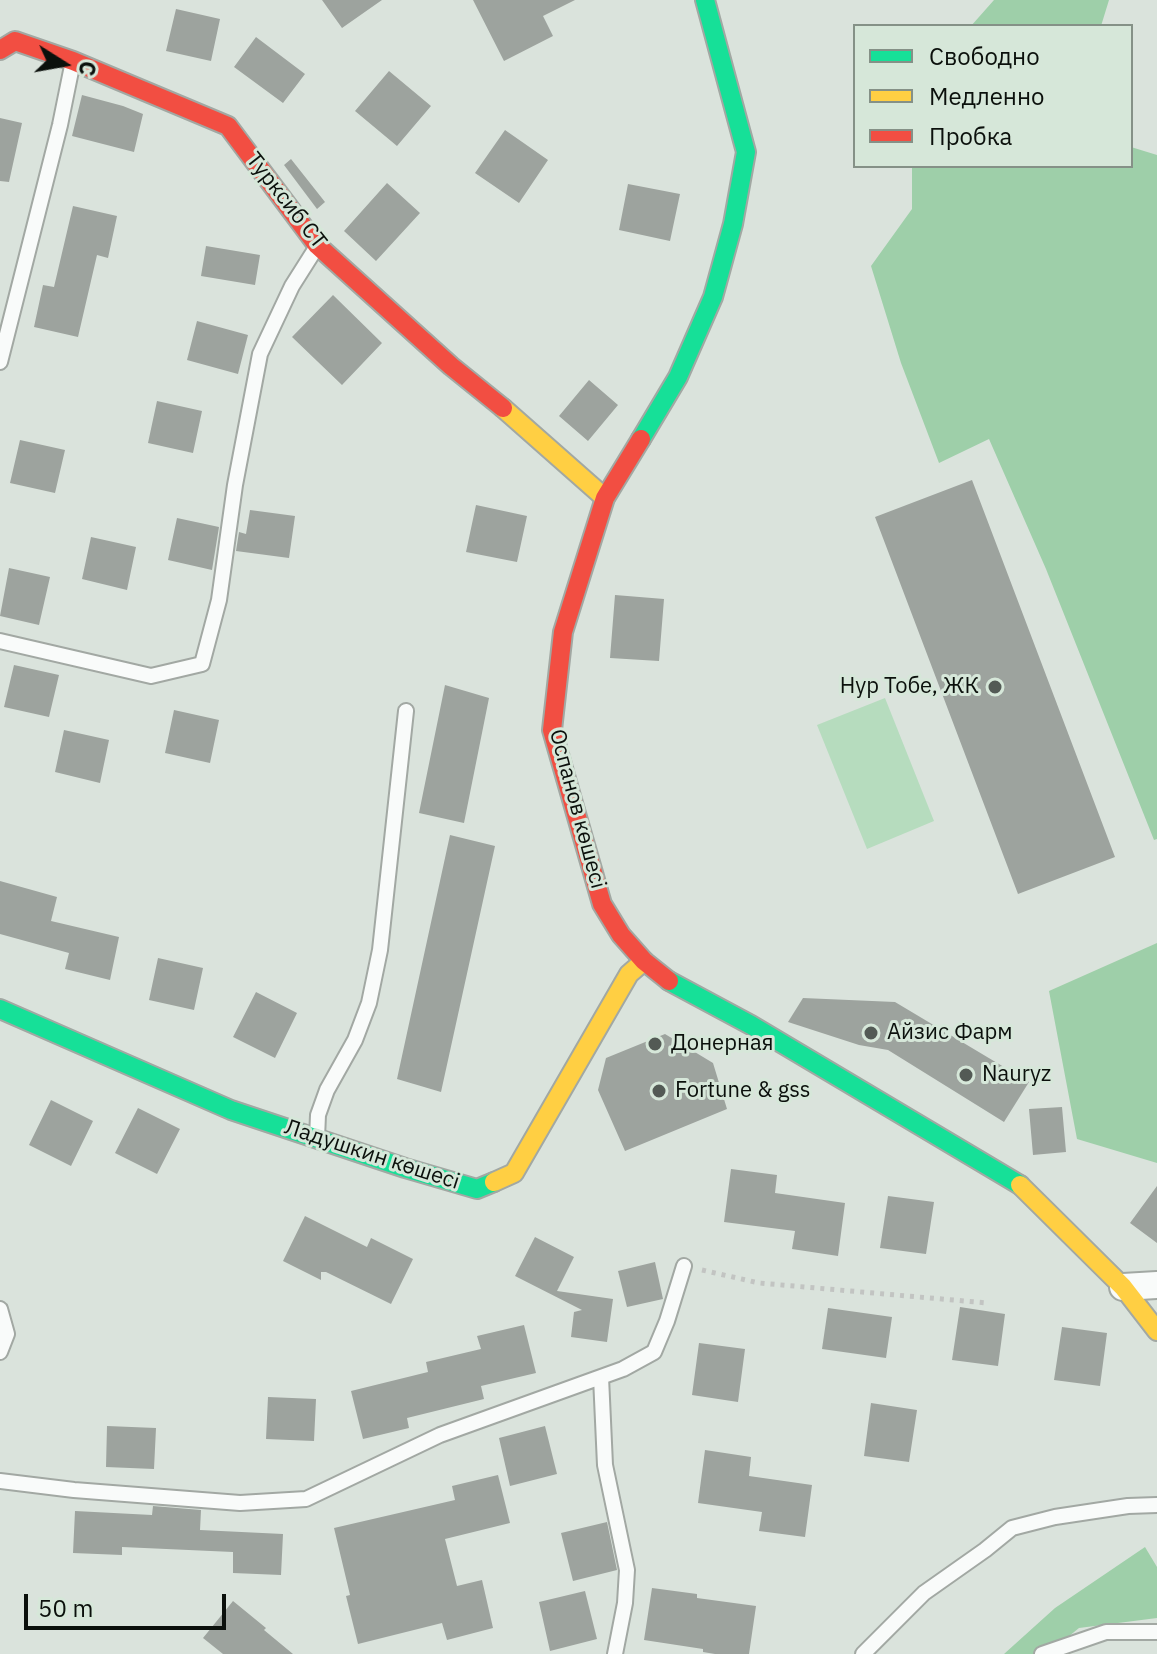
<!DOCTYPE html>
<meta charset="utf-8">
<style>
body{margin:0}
#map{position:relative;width:1157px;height:1654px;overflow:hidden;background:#dae3dc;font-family:"IBM Plex Sans",sans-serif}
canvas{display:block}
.legend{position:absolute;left:853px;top:24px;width:280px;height:144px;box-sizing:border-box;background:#d6e7d9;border:2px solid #859187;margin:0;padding:10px 14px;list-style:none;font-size:24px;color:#0b100c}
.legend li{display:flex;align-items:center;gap:16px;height:40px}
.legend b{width:40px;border:2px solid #859187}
.north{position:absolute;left:24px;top:24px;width:80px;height:80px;-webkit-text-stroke:6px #d6e7d9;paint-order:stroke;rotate:101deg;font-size:22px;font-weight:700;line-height:32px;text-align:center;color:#0b100c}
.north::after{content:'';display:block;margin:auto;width:28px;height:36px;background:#0b100c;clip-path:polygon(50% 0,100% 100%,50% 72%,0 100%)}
.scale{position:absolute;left:24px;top:1594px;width:202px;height:36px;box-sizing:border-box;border:4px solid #0b100c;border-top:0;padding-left:10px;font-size:24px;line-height:28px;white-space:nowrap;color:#0b100c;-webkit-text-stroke:6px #d6e7d9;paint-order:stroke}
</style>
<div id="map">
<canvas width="1157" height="1654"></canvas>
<ul class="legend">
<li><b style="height:10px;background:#16e098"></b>Свободно</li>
<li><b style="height:10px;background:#ffcf43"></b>Медленно</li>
<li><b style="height:10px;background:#f24e42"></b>Пробка</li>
</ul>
<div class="north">С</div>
<div class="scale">50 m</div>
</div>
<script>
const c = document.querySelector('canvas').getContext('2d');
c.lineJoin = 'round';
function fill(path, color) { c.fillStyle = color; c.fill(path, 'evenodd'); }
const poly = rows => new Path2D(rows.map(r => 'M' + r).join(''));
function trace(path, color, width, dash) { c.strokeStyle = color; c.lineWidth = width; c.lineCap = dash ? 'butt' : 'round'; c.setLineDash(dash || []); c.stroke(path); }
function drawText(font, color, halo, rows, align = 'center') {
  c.font = font + ' "IBM Plex Sans",sans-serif'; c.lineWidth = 6; c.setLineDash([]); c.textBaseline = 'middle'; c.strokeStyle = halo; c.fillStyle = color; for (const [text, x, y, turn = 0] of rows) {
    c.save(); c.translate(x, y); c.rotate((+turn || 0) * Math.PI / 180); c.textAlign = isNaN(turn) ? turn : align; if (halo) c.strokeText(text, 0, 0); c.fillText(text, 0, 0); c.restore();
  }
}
const green = poly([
 [885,698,934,821,867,849,817,725]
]);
const forest = poly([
 [994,0,1109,0,1101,26,971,26],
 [1131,147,1157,155,1157,839,1154,840,1046,569,989,439,939,463,901,363,871,266,912,209,912,166,1131,166],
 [1157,943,1157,1163,1077,1139,1049,991],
 [1145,1547,1157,1567,1157,1618,1079,1628,1047,1654,1004,1654,1055,1608]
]);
const building = poly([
 [322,0,382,0,342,28],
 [473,0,575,0,543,16,553,36,504,61],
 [176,9,220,19,211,61,166,51],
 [256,37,305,74,283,103,234,67],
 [389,71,431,106,397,146,355,111],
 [82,95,123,106,143,114,134,152,72,136],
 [0,118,22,123,9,182,0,181],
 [505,130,548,160,519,203,475,173],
 [291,159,325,202,317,209,284,165],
 [387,183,420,213,376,261,344,231],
 [628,184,680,194,670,241,619,230],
 [73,206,117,216,108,258,97,255,78,337,34,327,43,285,54,287],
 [206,246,260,255,255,285,201,276],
 [333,295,382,343,342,385,292,337],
 [197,321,248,335,238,374,187,360],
 [589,380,618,405,588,441,559,416],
 [157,401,202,411,193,453,148,443],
 [20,440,65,450,55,493,10,483],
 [972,480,1115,857,1018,894,875,517],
 [476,505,527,516,517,562,466,552],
 [250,510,295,516,289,558,236,551,239,532,246,534],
 [177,518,219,527,212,570,168,560],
 [91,537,136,547,127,590,82,579],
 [9,568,50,577,39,625,0,616],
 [615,595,664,599,659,661,610,658],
 [14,665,59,675,49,717,4,707],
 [445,685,489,698,464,823,419,813],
 [174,710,219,720,210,763,165,753],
 [64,730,109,740,100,783,55,772],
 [450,835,495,846,441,1092,397,1079],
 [0,881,57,897,51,921,119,937,110,980,65,969,69,953,0,934],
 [158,958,203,968,194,1010,149,1000],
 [256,992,297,1013,275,1058,233,1037],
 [803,998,895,1002,1029,1082,1004,1122,888,1050,859,1045,788,1022],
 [665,1034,713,1063,727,1109,625,1151,598,1090,606,1058],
 [51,1100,93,1121,71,1166,29,1145],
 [1062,1107,1066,1152,1033,1155,1029,1109],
 [138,1108,180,1129,157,1174,115,1153],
 [731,1169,777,1175,775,1193,845,1203,838,1256,792,1249,795,1231,724,1222],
 [1157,1186,1157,1243,1130,1223],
 [888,1196,934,1202,926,1254,880,1248],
 [305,1216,367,1247,371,1238,413,1259,391,1304,326,1272,321,1272,321,1280,283,1261],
 [535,1237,574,1257,557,1291,613,1299,607,1342,571,1337,574,1312,582,1310,515,1276],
 [655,1262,663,1299,627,1307,618,1271],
 [960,1307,1005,1314,998,1366,952,1360],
 [828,1308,892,1317,886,1358,822,1349],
 [524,1325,536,1373,481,1386,484,1399,407,1418,409,1428,363,1439,351,1391,428,1372,426,1362,481,1349,477,1336],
 [1062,1327,1107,1333,1100,1386,1054,1380],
 [699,1343,745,1349,738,1402,692,1395],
 [268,1397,316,1399,314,1441,266,1439],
 [871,1403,917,1410,909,1462,864,1456],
 [107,1426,156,1428,154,1469,106,1467],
 [545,1426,557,1474,510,1486,499,1438],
 [705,1450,751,1457,749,1476,812,1485,805,1537,759,1531,762,1512,698,1503],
 [498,1475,510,1523,445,1539,457,1586,482,1580,493,1628,447,1640,442,1623,358,1644,346,1596,350,1595,334,1528,455,1500,452,1486],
 [153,1506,201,1510,200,1530,283,1534,281,1575,233,1573,233,1552,122,1547,122,1555,73,1553,75,1511,152,1515],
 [607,1522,617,1570,573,1581,561,1533],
 [652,1588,697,1594,697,1598,756,1606,749,1654,715,1654,703,1652,703,1649,644,1640],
 [585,1591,597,1639,550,1651,539,1602],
 [233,1601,266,1628,264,1630,293,1654,223,1654,203,1638]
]);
const path = poly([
 [702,1270,759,1283,987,1303]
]);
const lane = poly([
 [0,362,60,125,73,61],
 [0,641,151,676,202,664,219,600,235,485,260,354,292,286,316,248],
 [317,1138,318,1115,327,1090,355,1040,369,1003,380,950,406,711],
 [0,1309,7,1334,0,1352],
 [601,1377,605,1465,627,1570,625,1603,615,1654],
 [0,1481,74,1490,240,1503,306,1499,440,1435,623,1369,654,1352,667,1321,684,1266],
 [863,1654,924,1593,985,1550,1012,1528,1055,1517,1128,1506,1157,1505],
 [1042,1654,1106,1632,1157,1632]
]);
const street = poly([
 [1123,1287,1157,1285]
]);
const fast = poly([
 [641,439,678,377,713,297,733,224,746,152,705,0],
 [669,981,751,1025,1020,1185],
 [0,1009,231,1110,405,1168,477,1189,494,1182]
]);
const slow = poly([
 [503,408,605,498],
 [494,1182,514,1173,629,974,644,961],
 [1020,1185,1123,1287,1157,1331]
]);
const jam = poly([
 [0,50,15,41,73,61,228,126,317,245,451,366,503,408],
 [641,439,605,498,563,632,552,730,602,904,621,935,644,961,669,981]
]);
const markers = [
 [995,687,8,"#535a55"],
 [871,1033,8,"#535a55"],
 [655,1044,8,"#535a55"],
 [966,1075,8,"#535a55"],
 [659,1091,8,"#535a55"]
];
const streetNames = [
 ["Турксиб СТ",286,201,52],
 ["Оспанов көшесі",577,809,75],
 ["Ладушкин көшесі",372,1155,18]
];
const poiNames = [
 ["Нур Тобе, ЖК",979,687,"right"],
 ["Айзис Фарм",887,1033],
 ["Донерная",671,1044],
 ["Nauryz",982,1075],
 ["Fortune & gss",675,1091]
];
fill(green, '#b6dcbe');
fill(forest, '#9ecfa9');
fill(building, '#9da39e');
trace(lane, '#a2a8a3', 18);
trace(street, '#a2a8a3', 30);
trace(fast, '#a2a8a3', 22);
trace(slow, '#a2a8a3', 22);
trace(jam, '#a2a8a3', 22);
trace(path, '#c2c4c2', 5, [4, 6]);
trace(lane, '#f9fbfa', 14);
trace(street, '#f9fbfa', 26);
trace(fast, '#16e098', 18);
trace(slow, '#ffcf43', 18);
trace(jam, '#f24e42', 18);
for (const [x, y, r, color] of markers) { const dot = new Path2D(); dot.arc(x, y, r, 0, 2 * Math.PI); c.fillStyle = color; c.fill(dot); trace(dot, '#d6e7d9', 3); }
drawText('22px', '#0b100c', '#d6e7d9', streetNames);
drawText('22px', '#0b100c', '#d6e7d9', poiNames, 'left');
</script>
